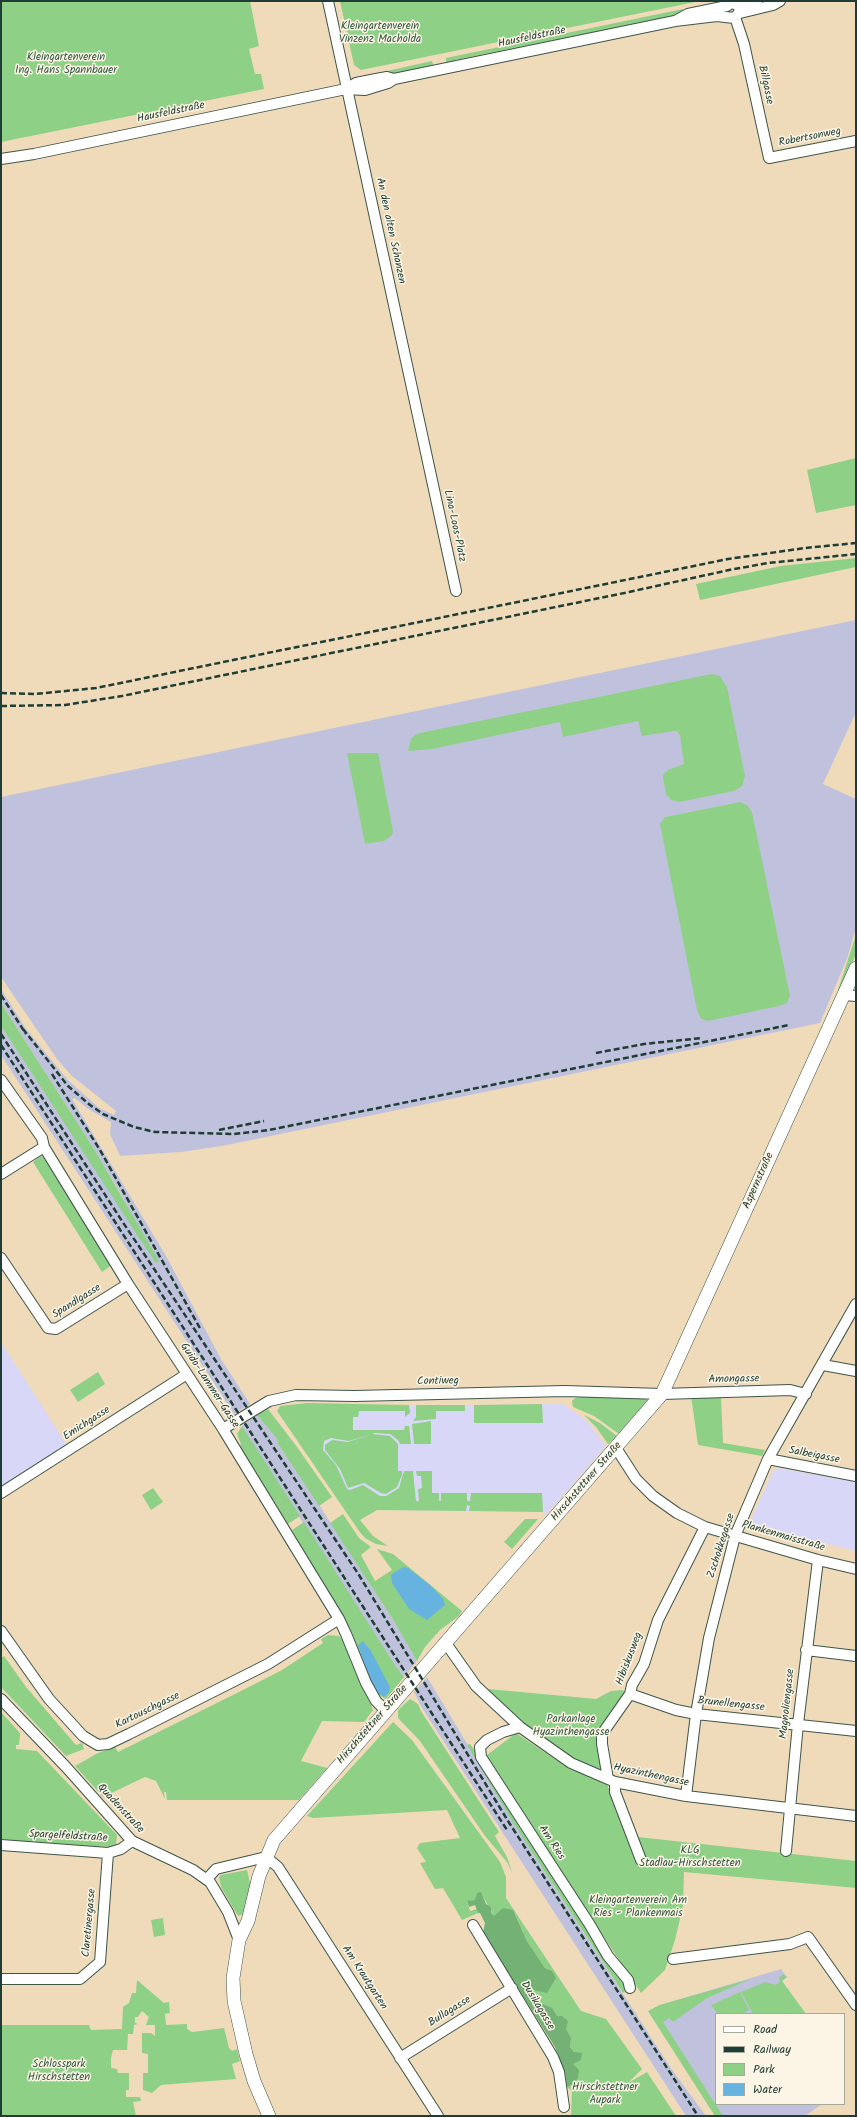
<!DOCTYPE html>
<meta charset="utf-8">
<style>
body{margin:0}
#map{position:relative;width:857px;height:2117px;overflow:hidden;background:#efdbb9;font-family:Kalam,sans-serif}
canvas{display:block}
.frame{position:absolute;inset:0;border:2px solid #1f3d34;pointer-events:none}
.legend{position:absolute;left:715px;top:2013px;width:130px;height:92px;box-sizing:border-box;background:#fcf5e5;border:1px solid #a4ab9e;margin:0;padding:5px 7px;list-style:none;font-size:12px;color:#1f3d34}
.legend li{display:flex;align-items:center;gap:8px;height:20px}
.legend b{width:20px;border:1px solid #a4ab9e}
</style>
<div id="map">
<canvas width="857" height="2117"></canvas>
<div class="frame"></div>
<ul class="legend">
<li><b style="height:5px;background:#fff"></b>Road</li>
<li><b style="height:5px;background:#1f3d34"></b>Railway</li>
<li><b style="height:11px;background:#8fd087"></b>Park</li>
<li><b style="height:11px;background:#67b3e0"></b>Water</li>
</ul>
</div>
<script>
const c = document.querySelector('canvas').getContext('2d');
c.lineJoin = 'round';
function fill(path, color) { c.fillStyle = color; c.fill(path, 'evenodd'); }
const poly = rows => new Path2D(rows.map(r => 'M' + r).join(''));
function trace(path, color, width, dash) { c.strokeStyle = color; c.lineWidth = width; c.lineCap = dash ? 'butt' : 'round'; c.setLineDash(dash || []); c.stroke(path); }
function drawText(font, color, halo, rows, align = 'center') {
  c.font = font + ' Kalam,sans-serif'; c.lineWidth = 3; c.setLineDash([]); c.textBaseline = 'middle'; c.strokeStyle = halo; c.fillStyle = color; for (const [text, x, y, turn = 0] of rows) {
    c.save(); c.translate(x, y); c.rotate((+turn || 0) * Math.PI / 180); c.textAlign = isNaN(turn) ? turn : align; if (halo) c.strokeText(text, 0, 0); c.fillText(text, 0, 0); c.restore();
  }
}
const built = poly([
 [1,1342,68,1447,1,1490],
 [563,1404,587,1421,606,1446,546,1515,543,1512,388,1510,383,1500,358,1511,290,1407],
 [778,1468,856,1482,856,1551,803,1538,801,1543,752,1530,750,1522,773,1471]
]);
const industrial = poly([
 [856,620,856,712,823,784,856,799,856,927,848,956,820,1023,222,1146,181,1152,120,1156,110,1134,111,1122,88,1109,75,1098,72,1099,166,1256,221,1359,250,1404,234,1414,1,1055,1,1026,156,1262,121,1194,96,1152,1,1003,1,989,26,1029,67,1079,99,1108,114,1115,116,1111,72,1076,57,1059,1,977,1,797],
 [257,1415,277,1439,278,1444,314,1497,408,1643,417,1661,404,1677,395,1665,246,1435,242,1426],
 [427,1677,532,1852,670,2067,706,2116,686,2116,422,1708,414,1692],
 [781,1969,787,1977,782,1981,806,2014,716,2014,716,2104,822,2104,805,2116,715,2116,648,2011,660,2005]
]);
const green = poly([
 [250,1,259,46,249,49,255,74,261,74,264,89,1,142,1,2],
 [340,1,700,1,361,70,354,65],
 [683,9,684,12,664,20,663,18,455,60,455,62,446,64,446,58],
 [432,61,434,67,399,74,387,74,387,71],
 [856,458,856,505,816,513,807,470],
 [856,558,856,567,700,600,696,584,781,566],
 [712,674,720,676,727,687,745,776,742,786,734,791,679,802,671,800,666,794,663,778,663,775,668,770,684,764,680,735,677,731,674,731,642,736,638,721,563,737,560,722,432,749,408,751,411,739,415,735,420,733],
 [347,753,378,753,393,831,392,835,384,841,365,844],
 [740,802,747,805,752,812,790,996,787,1003,779,1006,708,1021,701,1019,697,1010,660,824,665,817],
 [856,935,856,954,840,991,838,990],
 [1,1003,96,1152,159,1261,156,1263,143,1244,1,1026],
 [40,1156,43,1157,112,1265,102,1272,33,1162],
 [98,1372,105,1384,78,1402,70,1390],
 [587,1396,644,1398,649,1402,619,1434,594,1416,573,1407,572,1401,575,1398],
 [691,1396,721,1397,723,1443,765,1450,762,1456,698,1445],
 [307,1403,409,1405,410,1413,405,1417,405,1411,359,1411,358,1417,353,1417,353,1430,404,1430,405,1426,409,1426,411,1444,400,1444,398,1440,390,1434,375,1433,349,1441,331,1438,324,1441,323,1450,336,1465,347,1489,350,1490,363,1485,380,1496,386,1496,399,1488,404,1471,413,1471,416,1501,419,1501,418,1489,422,1488,421,1476,417,1476,416,1471,432,1471,432,1493,439,1493,439,1501,441,1501,441,1493,467,1493,467,1501,470,1501,471,1493,542,1493,543,1512,469,1511,470,1506,467,1505,466,1511,377,1510,360,1520,373,1536,388,1546,376,1544,365,1538,359,1531,277,1411,280,1406],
 [542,1404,543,1423,474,1423,474,1405],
 [416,1405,465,1405,465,1411,436,1411,436,1419,413,1421,416,1417],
 [268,1409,297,1447,332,1497,319,1506,278,1444,277,1439,257,1415],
 [584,1415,600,1423,617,1436,608,1444,596,1427],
 [431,1421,431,1444,414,1444,412,1424],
 [242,1426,300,1516,288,1524,240,1446,241,1444,237,1434],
 [372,1434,390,1436,398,1444,398,1471,402,1471,402,1475,397,1487,386,1494,381,1493,364,1483,348,1488,340,1469,325,1450,325,1445,332,1440,348,1442],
 [153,1488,163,1502,151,1510,142,1495],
 [343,1514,359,1538,371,1547,361,1555,375,1581,392,1570,377,1549,393,1554,462,1611,459,1616,440,1630,425,1647,417,1661,392,1618,330,1523],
 [525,1519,538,1519,512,1549,504,1542],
 [304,1522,395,1665,404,1677,386,1699,377,1694,368,1677,350,1630,292,1530],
 [328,1635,339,1636,344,1641,373,1710,364,1722,322,1721,301,1761,327,1768,299,1800,167,1800,166,1792,164,1792,165,1799,156,1781,145,1777,103,1797,75,1766,98,1753,115,1747,118,1752,239,1692,282,1670,323,1643,321,1639],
 [4,1656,26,1687,76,1745,82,1743,84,1749,66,1756,1,1687,1,1658],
 [488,1689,596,1699,611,1691,621,1690,628,1692,605,1720,600,1730,602,1773,551,1748,485,1691],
 [410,1699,418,1704,421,1711,499,1832,495,1836,507,1857,512,1872,507,1862,485,1836,420,1741,398,1718,398,1710],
 [1,1712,20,1733,19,1745,16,1745,16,1749,37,1751,117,1835,116,1844,110,1847,100,1846,100,1848,27,1844,19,1841,1,1839],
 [393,1722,412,1740,500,1862,506,1877,506,1898,581,2011,606,2019,642,2069,628,2083,647,2072,676,2116,571,2116,572,2091,567,2087,572,2085,574,2052,570,2047,571,2038,557,2016,543,2004,540,2005,536,2002,528,1988,552,1971,545,1968,527,1941,515,1914,494,1916,481,1893,475,1900,467,1902,470,1911,477,1909,478,1913,462,1920,443,1888,435,1889,420,1863,426,1862,417,1848,420,1843,460,1838,447,1810,313,1818,307,1816],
 [516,1733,568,1768,606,1782,629,1836,856,1861,856,1888,684,1872,683,1906,675,1940,665,1970,641,1993,487,1761,487,1755],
 [470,1744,477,1753,623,1979,626,1990,623,1993,512,1821,467,1745],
 [247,1870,251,1887,243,1914,238,1916,221,1887,219,1877,221,1875],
 [163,1918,165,1935,154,1937,151,1920],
 [783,1974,787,1977,782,1981,806,2014,753,2014,741,1992,765,1982,775,1985,780,1982,779,1978],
 [751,1979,707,1998,673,2022,669,2018,663,2022,723,2116,715,2116,648,2011,660,2005],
 [137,1980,164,2003,169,2002,170,2013,165,2014,166,2025,187,2024,187,2029,192,2032,224,2028,229,2048,232,2051,237,2049,240,2061,232,2064,236,2079,161,2085,152,2093,143,2090,143,2073,148,2073,148,2054,142,2053,142,2033,151,2033,155,2036,155,2025,146,2025,149,2017,142,2011,138,2017,135,2017,135,2023,138,2024,134,2025,133,2034,128,2034,127,2050,113,2050,111,2058,111,2068,117,2069,118,2073,129,2073,129,2090,126,2090,126,2097,140,2097,141,2101,133,2102,136,2116,1,2116,1,2025,89,2025,91,2030,122,2029,123,2007,129,2003,132,1993,136,1993],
 [740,1992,749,2010,743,2014,718,2014,711,2005]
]);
const forest = poly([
 [481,1892,486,1904,491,1907,491,1912,494,1916,503,1908,513,1910,527,1941,545,1968,552,1971,556,1978,547,1993,529,1989,540,2005,543,2004,552,2008,557,2016,562,2016,568,2021,566,2029,571,2038,570,2047,574,2052,582,2053,581,2060,573,2064,579,2070,578,2078,572,2085,567,2087,565,2073,555,2047,483,1933,485,1923,480,1913,478,1913,475,1905,469,1907,467,1901,475,1900,477,1893]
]);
const water = poly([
 [403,1567,408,1568,430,1585,443,1599,445,1605,427,1620,409,1609,392,1583,391,1575],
 [363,1641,371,1651,390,1687,389,1692,384,1697,377,1692,369,1677,358,1645]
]);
const minor = poly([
 [328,1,456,591],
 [740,13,773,5,780,1],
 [735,17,744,44,769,158,856,141],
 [677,20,688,14,727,6,731,3,738,5,757,1],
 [346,89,365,90,388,83,394,79],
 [1,159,34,154,346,89,356,83,376,79,387,77,394,79,675,21,717,16,734,18,740,12,738,5],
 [844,995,856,996],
 [1,1080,42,1138,44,1147,128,1284,223,1429,339,1619,346,1634,366,1683,376,1701,386,1711],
 [1,1174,44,1147],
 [1,1258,48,1328,56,1329,128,1284],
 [823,1365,856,1371],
 [223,1429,269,1401,296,1395,355,1396,565,1391,662,1394,790,1390,806,1394],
 [616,1448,636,1479,653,1496,677,1513,705,1527,818,1560,856,1569],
 [768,1459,856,1476],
 [1,1493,187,1374],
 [1,1631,49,1699,83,1736,98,1745,108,1744,129,1734,268,1664,339,1619],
 [445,1642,476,1686,520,1727,571,1763,615,1782,686,1796,856,1816],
 [806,1650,856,1656],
 [630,1694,676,1710,696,1714,856,1731],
 [1,1699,66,1767,132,1841,193,1870,210,1882,228,1912,239,1940],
 [520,1727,503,1732,487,1740,480,1747,481,1757,590,1925,608,1956,628,1980,630,1988],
 [608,1779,602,1744,602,1734,630,1694,632,1685,644,1664,658,1620,705,1527],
 [615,1782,615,1792,641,1860],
 [686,1796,696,1714,709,1638,735,1536,768,1459,856,1304],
 [1,1845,108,1853,121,1849,132,1841],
 [786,1851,798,1724,818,1560],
 [207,1879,216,1869,266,1857,278,1867,438,2116],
 [473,1925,553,2057,559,2072,564,2107],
 [673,1959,790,1944,808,1937,856,2005],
 [1,1979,80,1979,100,1962,108,1853],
 [400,2058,512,1988]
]);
const major = poly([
 [269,2116,254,2081,246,2054,234,2001,233,1978,239,1940,248,1921,259,1876,274,1840,662,1394,856,968]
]);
const rail = poly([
 [1,693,35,694,96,688,728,559,805,548,856,543],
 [1,706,65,705,122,696,629,592,729,570,768,563,856,554],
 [1,995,26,1034],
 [23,1029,68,1086,90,1105,103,1114,134,1127,155,1132,234,1134,269,1130,789,1025],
 [1,1034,122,1221,359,1575,508,1821,698,2116],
 [1,1045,507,1830],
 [596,1053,644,1044,702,1038],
 [52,1074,100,1150,201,1330],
 [219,1130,264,1121]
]);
const parkNames = [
 ["Kleingartenverein",380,27],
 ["Vinzenz Macholda",380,40],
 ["Kleingartenverein",66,58],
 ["Ing. Hans Spannbauer",66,71],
 ["Parkanlage",571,1720],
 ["Hyazinthengasse",571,1733],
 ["KLG",690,1851],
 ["Stadlau-Hirschstetten",690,1864],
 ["Kleingartenverein Am",638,1901],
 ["Ries - Plankenmais",638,1914],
 ["Schlosspark",59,2065],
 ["Hirschstetten",59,2078],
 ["Hirschstettner",605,2088],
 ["Aupark",605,2101]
];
const streetNames = [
 ["Hausfeldstraße",532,38,-12],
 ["Billgasse",765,85,78],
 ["Hausfeldstraße",171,113,-12],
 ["Robertsonweg",810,138,-11],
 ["An den alten Schanzen",390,231,78],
 ["Lina-Loos-Platz",454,526,78],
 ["Aspernstraße",759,1181,-66],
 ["Spandlgasse",77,1302,-32],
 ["Amongasse",734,1380,-1],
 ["Contiweg",438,1382,-1],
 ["Guido-Lammer-Gasse",209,1386,57],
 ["Emichgasse",87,1424,-33],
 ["Salbeigasse",814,1456,11],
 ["Hirschstettner Straße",587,1482,-49],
 ["Plankenmaisstraße",783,1537,16],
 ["Zschokkegasse",722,1546,-72],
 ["Hibiskusweg",630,1659,-69],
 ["Magnoliengasse",788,1704,-84],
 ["Brunellengasse",731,1705,6],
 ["Kartouschgasse",148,1711,-26],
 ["Hirschstettner Straße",373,1725,-49],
 ["Hyazinthengasse",651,1776,12],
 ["Quadenstraße",120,1809,47],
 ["Spargelfeldstraße",68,1837,3],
 ["Am Ries",551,1843,57],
 ["Claretinergasse",90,1923,-85],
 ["Am Krautgarten",364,1978,57],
 ["Dusikagasse",537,2006,59],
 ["Bullagasse",450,2012,-32]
];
fill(built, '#d9d7f8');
fill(industrial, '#c0c2dd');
fill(green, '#8fd087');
fill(forest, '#73b274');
fill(water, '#67b3e0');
trace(minor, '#3e5548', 12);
trace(major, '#3e5548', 14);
trace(minor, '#fff', 10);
trace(major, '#fff', 13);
trace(rail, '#1f3d34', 2.5, [6, 3]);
drawText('11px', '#355a45', '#fcf5e5', parkNames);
drawText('11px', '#1f3d34', '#fcf5e5', streetNames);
</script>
